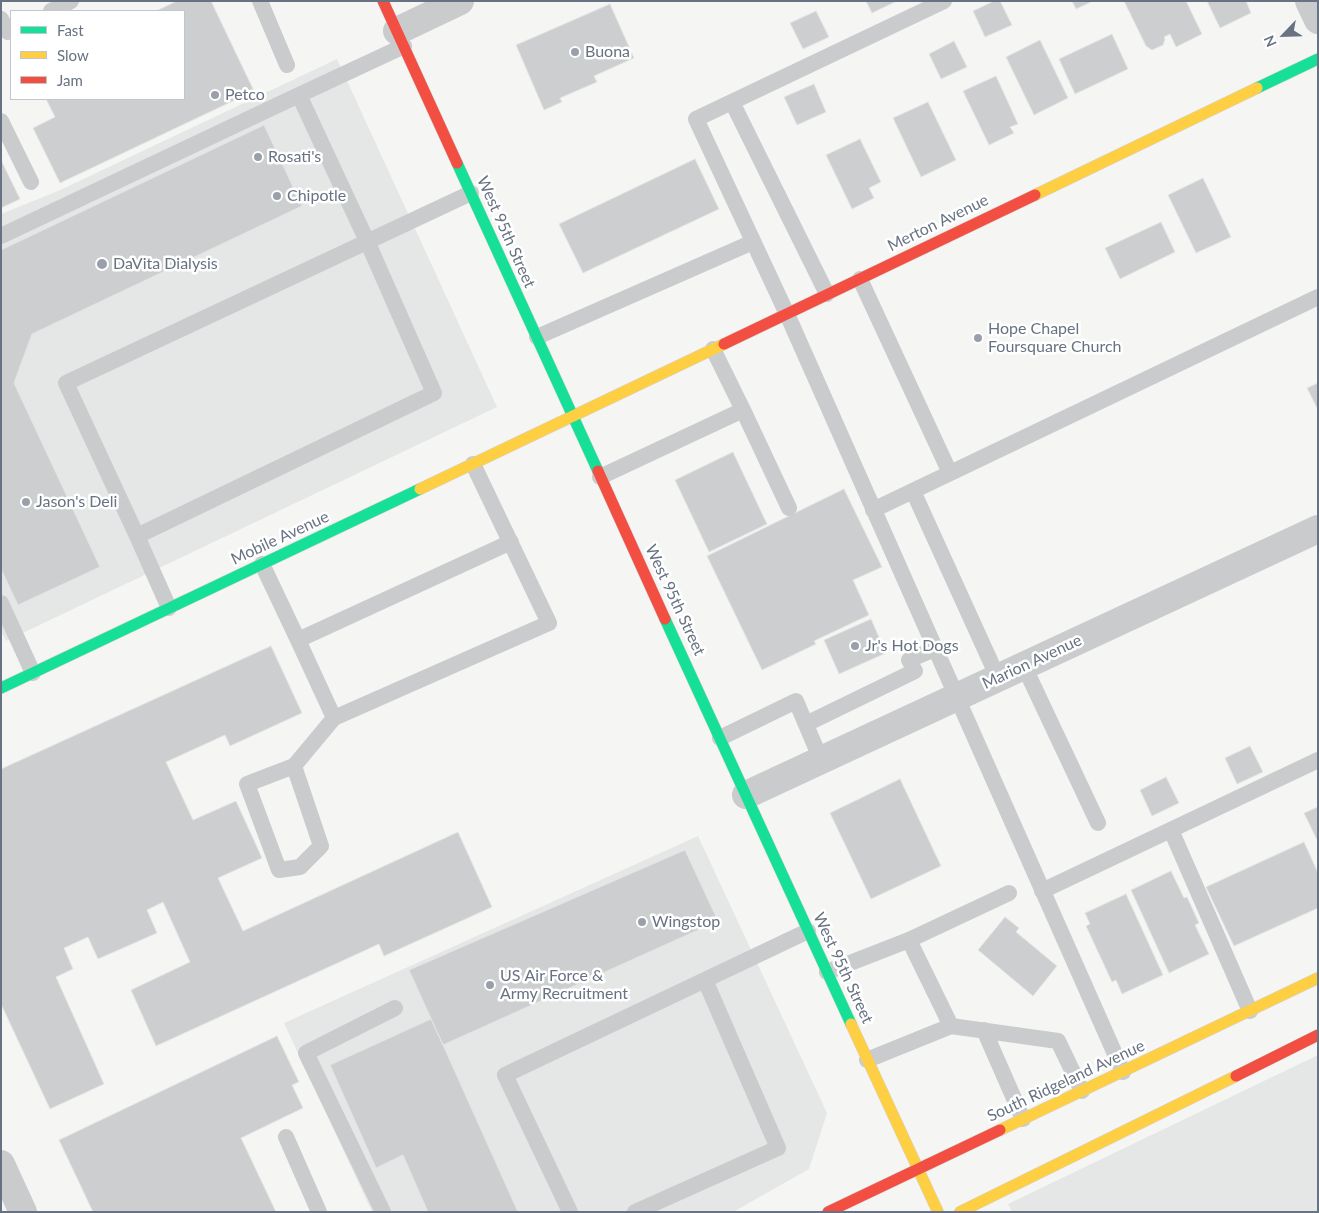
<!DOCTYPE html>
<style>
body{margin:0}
#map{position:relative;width:1319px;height:1213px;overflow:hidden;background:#f5f5f4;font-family:Lato,sans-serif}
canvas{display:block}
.frame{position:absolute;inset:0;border:2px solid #677282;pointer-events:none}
.legend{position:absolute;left:10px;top:10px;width:175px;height:90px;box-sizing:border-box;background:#fff;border:1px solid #c2c7cd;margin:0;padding:6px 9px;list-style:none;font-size:15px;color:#677282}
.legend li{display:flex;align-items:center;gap:10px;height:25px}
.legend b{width:25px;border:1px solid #c2c7cd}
.north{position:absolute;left:1259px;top:10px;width:50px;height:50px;-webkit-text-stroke:4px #fff;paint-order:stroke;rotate:246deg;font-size:14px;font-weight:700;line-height:20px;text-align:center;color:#677282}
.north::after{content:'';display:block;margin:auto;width:18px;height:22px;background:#677282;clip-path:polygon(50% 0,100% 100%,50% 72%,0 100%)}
</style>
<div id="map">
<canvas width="1319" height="1213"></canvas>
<div class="frame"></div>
<ul class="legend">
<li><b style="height:6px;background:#16e098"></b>Fast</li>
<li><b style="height:6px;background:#ffcf43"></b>Slow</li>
<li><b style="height:6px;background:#f24e42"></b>Jam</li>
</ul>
<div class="north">N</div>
</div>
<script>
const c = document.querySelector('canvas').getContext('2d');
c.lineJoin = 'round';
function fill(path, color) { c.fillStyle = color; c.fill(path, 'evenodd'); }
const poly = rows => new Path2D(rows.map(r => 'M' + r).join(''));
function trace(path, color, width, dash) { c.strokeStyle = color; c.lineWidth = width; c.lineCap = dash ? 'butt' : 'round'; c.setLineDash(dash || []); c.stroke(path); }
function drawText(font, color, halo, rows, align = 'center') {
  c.font = font + ' Lato,sans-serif'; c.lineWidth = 5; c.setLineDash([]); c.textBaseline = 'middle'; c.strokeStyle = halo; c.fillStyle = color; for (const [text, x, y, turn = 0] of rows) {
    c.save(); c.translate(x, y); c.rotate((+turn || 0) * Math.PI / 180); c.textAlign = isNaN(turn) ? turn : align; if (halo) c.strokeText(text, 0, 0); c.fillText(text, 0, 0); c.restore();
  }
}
const built = poly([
 [337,59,497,407,6,641,1,631,1,214,58,191],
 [698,836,827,1113,809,1169,733,1212,372,1212,284,1023],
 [1318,1055,1318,1212,1012,1212,1008,1204]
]);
const building = poly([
 [177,1,211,1,254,91,60,183,33,128,55,117,46,99,184,99,184,11,156,11,177,1],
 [866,1,897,1,872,13,866,1],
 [994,1,1000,1,1012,25,985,37,973,11,994,1],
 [1072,1,1093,1,1076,9,1072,1],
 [1124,1,1186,1,1202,34,1176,47,1170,34,1164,37,1165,39,1163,45,1152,50,1146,46,1124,1],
 [1207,1,1246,1,1251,13,1220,28,1207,1],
 [610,4,634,58,594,76,597,82,560,98,562,102,544,110,516,45,610,4],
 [816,11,829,37,803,49,790,23,816,11],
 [1112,34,1128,69,1075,94,1059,59,1112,34],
 [1040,40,1068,98,1034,115,1006,57,1040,40],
 [954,41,967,67,941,79,929,54,954,41],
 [996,76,1018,124,1010,127,1014,133,989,145,963,91,996,76],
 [814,84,826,112,797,125,784,97,814,84],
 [928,102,956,160,921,177,893,118,928,102],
 [264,125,302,206,32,334,14,383,100,567,18,605,1,569,1,250,264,125],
 [860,139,881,182,869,188,874,198,852,209,826,155,860,139],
 [695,159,719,209,583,273,559,224,695,159],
 [1,160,20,199,1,208,1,160],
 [1203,178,1231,237,1196,253,1168,195,1203,178],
 [1161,222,1175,252,1120,279,1105,248,1161,222],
 [1318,383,1318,410,1307,388,1318,383],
 [733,452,767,524,709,552,675,480,733,452],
 [844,489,882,567,853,580,869,615,814,641,816,644,762,670,707,556,844,489],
 [871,619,886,653,839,674,824,640,871,619],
 [271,646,302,713,230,746,225,735,166,762,193,820,236,801,262,858,218,878,243,931,458,832,492,907,384,956,379,944,156,1046,131,990,190,962,163,902,147,910,157,933,98,959,88,937,64,948,73,969,56,977,104,1084,50,1109,1,1004,1,769,271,646],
 [1250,746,1263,772,1237,784,1225,758,1250,746],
 [1166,777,1179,803,1152,816,1140,790,1166,777],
 [900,779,941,866,871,899,830,813,900,779],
 [1318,807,1318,842,1304,813,1318,807],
 [1304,842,1318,873,1318,908,1234,946,1206,887,1304,842],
 [685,850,718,921,443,1045,409,970,685,850],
 [1171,871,1184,898,1187,897,1199,923,1195,925,1209,954,1169,973,1131,890,1171,871],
 [1126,894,1163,975,1122,994,1116,980,1112,982,1086,926,1090,924,1085,913,1126,894],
 [1005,917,1019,928,1016,932,1057,966,1033,996,978,950,1005,917],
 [431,1019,443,1045,518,1212,428,1212,403,1155,376,1168,330,1065,431,1019],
 [277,1036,299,1082,292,1085,303,1108,241,1138,276,1212,93,1212,59,1140,277,1036]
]);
const lane = poly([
 [260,1,287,65],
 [944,1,696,119,787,314,1123,1072],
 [51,11,71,1],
 [1,19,8,32,11,31],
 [732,102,827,294],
 [1,121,31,182],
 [1,236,299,95],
 [860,279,950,473],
 [537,337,753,242],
 [713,349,743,410],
 [600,477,743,410,789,508],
 [913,491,998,678],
 [873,510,1318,297],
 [137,536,434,393,367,241,299,95,404,46],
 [262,564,298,640,334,718,549,623,473,464],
 [1,603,33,673],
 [169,608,137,536,66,383,471,193],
 [298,640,511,542],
 [1024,666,1098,823],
 [806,724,915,671,909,660,935,649],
 [720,738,796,701,821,760],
 [294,766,321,846,300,867,279,870,247,784,294,766,334,718],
 [1171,830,1250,1011],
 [1042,891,1318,760],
 [909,940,1009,893],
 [827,972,909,940,951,1026,867,1060],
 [951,1026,1058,1041,1082,1091],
 [984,1030,1023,1119],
 [286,1137,319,1212],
 [383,1212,306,1053,395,1008],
 [570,1212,505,1075,808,931],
 [635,1212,778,1148,705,980]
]);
const street = poly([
 [1309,1,1318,20],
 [397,31,460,1],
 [746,795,1318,529],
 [1,1164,23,1212]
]);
const fast = poly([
 [1257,88,1318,59],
 [457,163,598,471],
 [665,619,851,1024],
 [1,688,420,489]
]);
const slow = poly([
 [1035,195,1257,88],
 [420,489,724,344],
 [851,1024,938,1212],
 [1000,1130,1318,978],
 [960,1212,1236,1076]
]);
const jam = poly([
 [383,1,457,163],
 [724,344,1035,195],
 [598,471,665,619],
 [1236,1076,1318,1035],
 [828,1212,1000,1130]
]);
const markers = [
 [575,52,5,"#99a0aa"],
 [215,95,5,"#99a0aa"],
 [258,157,5,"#99a0aa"],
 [277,196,5,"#99a0aa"],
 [102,264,6,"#99a0aa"],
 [978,338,5,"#99a0aa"],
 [26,502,5,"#99a0aa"],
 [855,646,5,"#99a0aa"],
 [642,922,5,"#99a0aa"],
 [490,985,5,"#99a0aa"]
];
const poiNames = [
 ["Buona",585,52],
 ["Petco",225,95],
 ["Rosati's",268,157],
 ["Chipotle",287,196],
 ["DaVita Dialysis",113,264],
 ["Hope Chapel",988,329],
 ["Foursquare Church",988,347],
 ["Jason's Deli",36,502],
 ["Jr's Hot Dogs",865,646],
 ["Wingstop",652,922],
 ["US Air Force &",500,976],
 ["Army Recruitment",500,994]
];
const streetNames = [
 ["Merton Avenue",938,223,-26],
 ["West 95th Street",506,232,66],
 ["Mobile Avenue",280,538,-25],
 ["West 95th Street",675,600,65],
 ["Marion Avenue",1032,662,-25],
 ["West 95th Street",843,968,65],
 ["South Ridgeland Avenue",1066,1081,-25]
];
fill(built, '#e5e6e6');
fill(building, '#cdcecf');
trace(building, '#e4e4e4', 1);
trace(fast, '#d1d1d2', 12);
trace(slow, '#d1d1d2', 12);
trace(jam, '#d1d1d2', 12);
trace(lane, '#cacbcd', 16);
trace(street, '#cacbcd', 28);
trace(fast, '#16e098', 11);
trace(slow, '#ffcf43', 11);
trace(jam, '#f24e42', 11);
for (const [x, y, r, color] of markers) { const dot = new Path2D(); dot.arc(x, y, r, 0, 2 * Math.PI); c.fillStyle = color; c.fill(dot); trace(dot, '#fff', 2); }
drawText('16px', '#677282', '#fff', poiNames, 'left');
drawText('16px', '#677282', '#fff', streetNames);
</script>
